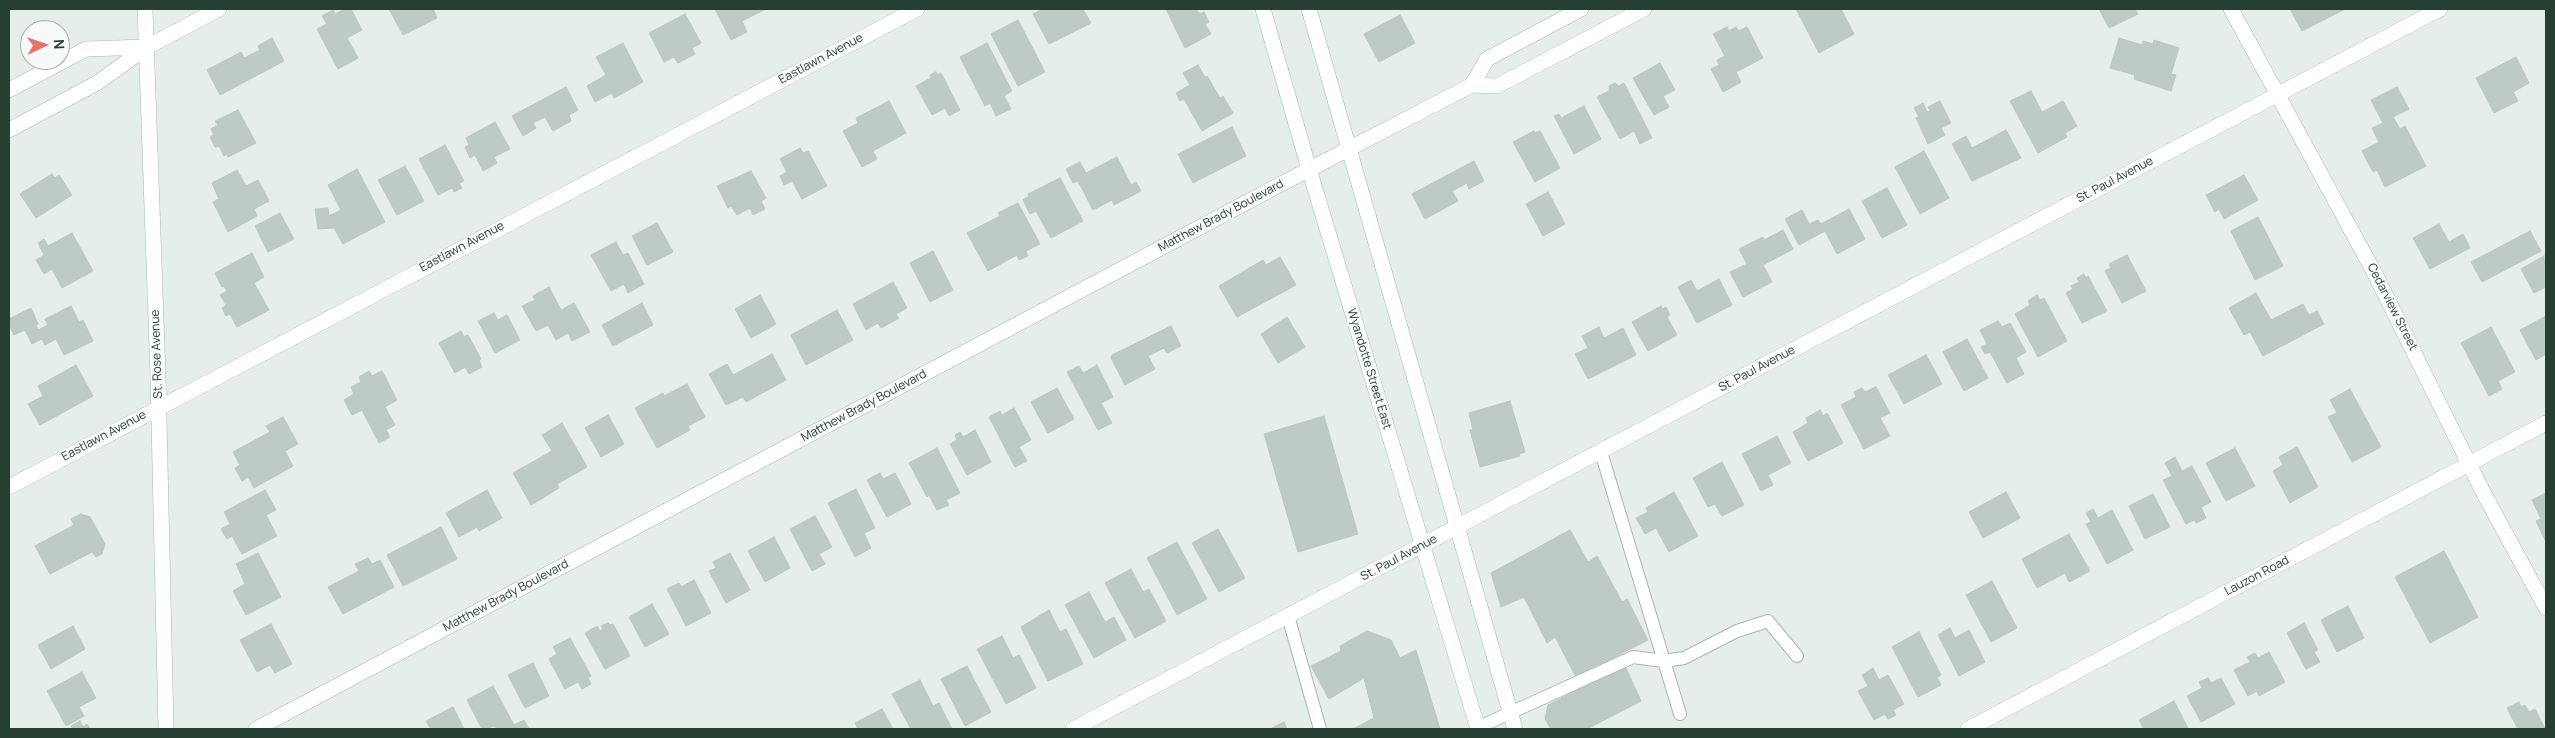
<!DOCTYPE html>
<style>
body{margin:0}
#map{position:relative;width:2555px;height:738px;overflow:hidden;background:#e6eee9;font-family:Manrope,sans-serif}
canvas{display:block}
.frame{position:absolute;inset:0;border:10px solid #263f33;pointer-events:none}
.north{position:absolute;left:20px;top:20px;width:50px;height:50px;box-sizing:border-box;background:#f7faf8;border:1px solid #a3afa9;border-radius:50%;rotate:87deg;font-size:14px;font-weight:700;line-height:20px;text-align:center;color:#263f33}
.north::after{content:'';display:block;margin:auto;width:18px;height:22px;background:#e8716a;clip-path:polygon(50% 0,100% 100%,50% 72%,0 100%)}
</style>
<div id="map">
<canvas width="2555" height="738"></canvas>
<div class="frame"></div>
<div class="north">N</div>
</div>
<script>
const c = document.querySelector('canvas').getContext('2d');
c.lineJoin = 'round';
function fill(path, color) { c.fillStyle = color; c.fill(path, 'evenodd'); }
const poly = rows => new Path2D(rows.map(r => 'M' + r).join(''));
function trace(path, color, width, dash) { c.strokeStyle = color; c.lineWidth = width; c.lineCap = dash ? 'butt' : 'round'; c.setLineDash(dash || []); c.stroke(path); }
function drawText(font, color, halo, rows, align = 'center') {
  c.font = font + ' Manrope,sans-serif'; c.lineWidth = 4; c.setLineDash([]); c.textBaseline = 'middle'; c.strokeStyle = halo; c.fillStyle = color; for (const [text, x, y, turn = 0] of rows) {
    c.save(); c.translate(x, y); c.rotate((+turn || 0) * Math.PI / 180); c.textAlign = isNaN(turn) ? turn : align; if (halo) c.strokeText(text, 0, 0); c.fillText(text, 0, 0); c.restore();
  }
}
const building = poly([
 [345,9,351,9,362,30,347,38,358,58,338,69,317,29,327,24,322,16,333,10,335,14,345,9],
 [389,9,433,9,437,18,403,35,389,9],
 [715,9,766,9,742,21,747,32,731,40,715,9],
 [1043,9,1083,9,1091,23,1049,44,1033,14,1043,9],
 [1166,9,1196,9,1200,14,1204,12,1209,22,1205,24,1211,34,1185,48,1166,9],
 [1796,9,1841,9,1854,34,1819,53,1796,9],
 [2099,9,2135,9,2138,14,2109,28,2099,9],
 [2290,9,2345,9,2302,31,2290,9],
 [685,14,701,43,692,48,695,54,678,63,674,57,664,62,649,33,685,14],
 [1400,15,1415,43,1379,62,1364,34,1400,15],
 [1018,20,1045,72,1018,86,991,34,1018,20],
 [1727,27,1729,31,1736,27,1739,31,1747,27,1763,58,1736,72,1741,82,1723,92,1711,69,1719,65,1717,60,1725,56,1713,34,1727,27],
 [272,38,284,61,220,95,207,70,241,52,244,58,260,50,258,46,272,38],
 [2119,38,2142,45,2143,41,2153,44,2154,40,2179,48,2171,74,2176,75,2171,91,2134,79,2135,75,2110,68,2119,38],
 [623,43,643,82,614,98,612,93,595,102,587,86,606,75,596,57,623,43],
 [987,43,1012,91,1004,96,1011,109,996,116,990,103,985,106,960,57,987,43],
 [2516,57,2529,83,2513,92,2518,101,2494,113,2476,78,2516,57],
 [1660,63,1675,90,1663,96,1669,107,1654,115,1633,78,1660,63],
 [1198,65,1205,77,1207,76,1220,98,1223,96,1233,113,1202,131,1184,99,1180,101,1176,93,1190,85,1183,73,1198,65],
 [936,72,938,75,941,73,960,110,949,116,945,108,932,115,916,86,931,78,930,75,936,72],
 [1615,83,1619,86,1624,83,1652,138,1640,144,1634,131,1620,139,1597,97,1609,91,1609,86,1615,83],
 [566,87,578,110,569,115,571,121,553,131,545,117,533,123,536,128,523,136,512,116,566,87],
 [2397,87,2409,109,2393,117,2400,129,2405,126,2426,166,2385,187,2377,170,2373,172,2362,151,2379,142,2372,128,2383,123,2371,100,2397,87],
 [2031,91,2042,112,2063,101,2077,126,2065,133,2067,137,2038,153,2010,101,2031,91],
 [889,101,906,133,873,151,877,159,862,167,843,131,858,123,856,118,889,101],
 [1940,101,1951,123,1941,128,1945,135,1928,144,1916,118,1919,117,1914,108,1923,103,1927,112,1930,111,1928,107,1940,101],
 [1584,106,1601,139,1574,154,1554,116,1559,114,1561,118,1584,106],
 [238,110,256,143,228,157,227,154,224,156,219,146,215,147,210,137,214,135,211,129,218,125,215,121,238,110],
 [495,122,510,149,494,157,497,163,483,171,475,155,470,158,465,147,469,145,466,138,495,122],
 [1232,127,1246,156,1193,183,1178,154,1232,127],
 [2006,130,2021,158,1972,181,1952,144,1966,136,1972,148,2006,130],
 [1534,131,1535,133,1540,131,1560,168,1535,182,1513,142,1534,131],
 [445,145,464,181,459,183,462,188,454,192,452,188,438,195,419,159,445,145],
 [800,148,803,153,808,151,827,186,802,199,792,181,784,185,780,176,787,172,780,159,800,148],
 [1924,151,1949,198,1920,214,1895,167,1924,151],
 [1117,157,1131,185,1136,182,1141,191,1114,205,1112,200,1093,210,1078,181,1073,183,1066,169,1080,162,1086,173,1117,157],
 [1474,161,1484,181,1469,189,1467,183,1452,191,1458,201,1425,219,1412,194,1474,161],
 [405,166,424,201,397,215,378,180,405,166],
 [357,169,385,222,343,244,334,228,318,229,315,209,328,208,329,216,341,210,328,185,357,169],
 [237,170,246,186,258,180,269,201,254,209,257,216,228,232,213,202,219,199,212,183,237,170],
 [751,171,766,198,761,201,765,209,753,215,750,208,737,215,731,206,728,208,717,186,751,171],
 [52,174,55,178,59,175,72,195,36,218,20,194,52,174],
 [2244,175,2258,200,2224,219,2219,209,2215,212,2206,195,2244,175],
 [1060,178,1083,221,1051,238,1036,211,1030,214,1023,200,1029,196,1028,194,1060,178],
 [1887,188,1907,225,1882,238,1862,201,1887,188],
 [1548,192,1565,224,1543,236,1526,204,1548,192],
 [1018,203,1040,244,1026,251,1028,256,1019,260,1017,255,988,271,967,233,1000,216,998,213,1018,203],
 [1849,209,1865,239,1837,254,1825,231,1799,245,1785,219,1802,210,1809,224,1818,220,1821,224,1849,209],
 [280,213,294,239,268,252,255,226,280,213],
 [2258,217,2283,266,2255,280,2231,231,2258,217],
 [657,223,673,252,647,265,632,236,657,223],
 [2439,224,2449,242,2463,234,2470,248,2430,269,2413,238,2439,224],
 [1783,230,1793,249,1763,265,1772,282,1743,297,1730,272,1747,264,1739,249,1763,237,1764,240,1783,230],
 [2530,231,2541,251,2482,282,2471,262,2530,231],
 [72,233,93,271,62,288,52,269,44,274,36,260,44,255,38,243,44,239,48,246,72,233],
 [616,242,623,255,628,253,644,284,628,293,624,284,611,291,591,255,616,242],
 [933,251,953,290,930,302,910,263,933,251],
 [252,253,264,277,254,283,269,310,237,327,230,314,226,316,222,308,226,305,220,295,227,291,224,286,222,287,215,273,252,253],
 [2127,255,2146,291,2122,303,2105,271,2111,268,2109,264,2127,255],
 [2544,256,2546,287,2534,293,2521,269,2544,256],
 [1280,257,1296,285,1237,317,1219,286,1263,260,1266,265,1280,257],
 [2084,274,2086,278,2088,276,2107,311,2082,323,2066,293,2073,289,2071,286,2079,282,2077,278,2084,274],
 [1719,279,1732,305,1697,323,1678,287,1691,280,1697,291,1719,279],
 [893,282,907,308,896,314,899,318,881,328,878,323,866,330,853,304,893,282],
 [549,287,561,310,574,303,590,332,572,341,568,333,556,340,548,325,536,331,522,306,535,300,533,296,549,287],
 [2256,293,2271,320,2303,304,2309,315,2317,311,2324,324,2263,356,2250,332,2244,335,2229,308,2256,293],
 [760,295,776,324,751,338,735,309,760,295],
 [2037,295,2040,300,2044,298,2067,341,2038,357,2015,314,2030,305,2028,301,2037,295],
 [642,303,653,325,613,346,602,325,642,303],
 [71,306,79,322,83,320,93,341,64,355,56,339,45,345,42,339,32,344,25,330,14,335,9,325,9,319,31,308,38,324,36,325,38,330,48,325,45,319,71,306],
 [1661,306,1662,309,1666,307,1670,315,1667,317,1677,335,1648,351,1632,322,1661,306],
 [837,310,853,340,806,365,791,335,837,310],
 [494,313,498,320,507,315,520,340,495,353,478,321,494,313],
 [2546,316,2546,354,2536,360,2520,330,2546,316],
 [1287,317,1305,347,1278,363,1261,334,1287,317],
 [1998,321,2002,327,2010,323,2026,352,2016,358,2024,374,2007,383,1990,352,1985,354,1981,347,1987,344,1980,330,1998,321],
 [1171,326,1181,346,1167,353,1164,348,1148,356,1155,369,1125,385,1111,358,1112,355,1171,326],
 [1599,327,1604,338,1623,328,1636,355,1588,379,1575,354,1588,348,1582,336,1599,327],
 [2491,327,2515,372,2498,381,2502,389,2489,396,2461,343,2491,327],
 [461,331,464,337,468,335,481,359,479,360,482,367,469,374,465,367,455,373,439,343,461,331],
 [1967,339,1988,378,1964,391,1943,352,1967,339],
 [772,354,786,380,746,402,743,397,726,405,709,374,727,364,733,375,772,354],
 [1926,355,1942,384,1904,404,1888,375,1926,355],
 [76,365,93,396,40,425,28,404,43,396,38,386,76,365],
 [1097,365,1113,397,1101,403,1112,423,1098,430,1067,372,1079,366,1083,373,1097,365],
 [369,371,372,376,382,371,397,400,385,407,395,425,386,430,390,437,379,443,362,410,352,415,344,400,354,394,351,387,361,382,359,377,369,371],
 [687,384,705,417,688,426,690,430,657,448,635,408,663,393,664,396,687,384],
 [1876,387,1890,413,1880,418,1890,436,1864,449,1841,405,1856,397,1854,392,1862,388,1865,392,1876,387],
 [1057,388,1074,419,1048,433,1031,402,1057,388],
 [2350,389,2381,447,2352,462,2328,417,2337,413,2330,400,2350,389],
 [1510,401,1525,452,1519,454,1520,456,1480,467,1470,430,1473,430,1469,413,1510,401],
 [1014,408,1031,440,1019,447,1027,461,1015,467,989,417,1000,411,1002,415,1014,408],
 [1820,410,1823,416,1827,413,1843,443,1808,461,1793,432,1808,423,1806,418,1820,410],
 [608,415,624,444,601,457,585,428,608,415],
 [1324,416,1358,534,1298,552,1264,434,1324,416],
 [283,417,298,444,285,451,293,466,254,488,248,477,242,481,235,468,240,465,233,452,270,432,266,426,283,417],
 [562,423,587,467,557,484,559,488,531,505,513,473,552,451,542,435,562,423],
 [975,430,991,462,967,475,950,444,957,440,955,435,960,432,963,437,975,430],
 [1777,436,1791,463,1768,475,1773,485,1761,491,1742,454,1777,436],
 [2297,447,2318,487,2290,503,2273,471,2283,465,2279,457,2297,447],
 [937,448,960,493,946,500,949,505,937,510,929,495,927,497,909,463,937,448],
 [2235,448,2255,486,2226,501,2206,463,2235,448],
 [2175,457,2182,471,2192,466,2211,502,2201,507,2206,518,2196,523,2194,520,2186,524,2163,480,2172,476,2165,463,2175,457],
 [1722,462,1744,505,1722,516,1715,504,1708,507,1693,478,1722,462],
 [880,473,883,479,895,473,911,504,887,517,867,480,880,473],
 [856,489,875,528,864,533,871,548,855,557,828,503,856,489],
 [265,490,276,510,266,515,277,536,242,554,232,536,227,539,221,529,230,524,224,512,265,490],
 [487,490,502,518,479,531,477,527,459,537,446,513,487,490],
 [1674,492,1698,536,1669,552,1656,528,1645,534,1636,518,1648,512,1646,508,1674,492],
 [2006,492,2020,518,1983,538,1969,512,2006,492],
 [2546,493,2546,542,2536,521,2541,519,2532,500,2546,493],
 [2153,494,2170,527,2145,539,2129,506,2153,494],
 [2093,509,2098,518,2112,510,2133,550,2107,564,2086,524,2091,522,2086,513,2093,509],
 [81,514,90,517,105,544,102,554,96,557,92,552,50,574,35,546,74,525,71,519,81,514],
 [815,516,832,547,819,554,825,564,812,571,790,529,815,516],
 [441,527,457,559,403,586,387,555,441,527],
 [1218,529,1245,578,1219,592,1192,543,1218,529],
 [1570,530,1588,562,1597,556,1622,602,1627,599,1648,640,1576,677,1555,637,1547,643,1524,597,1501,607,1491,573,1570,530],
 [2069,534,2090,571,2069,582,2065,573,2037,588,2022,559,2069,534],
 [774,537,790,568,765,582,748,551,774,537],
 [1177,542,1207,599,1177,615,1147,558,1177,542],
 [2444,551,2478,617,2430,643,2395,577,2444,551],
 [258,553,281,597,246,615,233,591,245,584,236,564,258,553],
 [730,553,750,590,726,603,709,571,716,568,713,562,730,553],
 [368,558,372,564,380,560,394,587,343,614,328,587,359,571,355,564,368,558],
 [1131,569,1143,592,1149,589,1166,621,1135,638,1105,583,1131,569],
 [694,580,711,613,686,626,667,589,679,583,681,587,694,580],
 [1992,581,2017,628,1991,642,1966,595,1992,581],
 [1089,592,1105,622,1114,617,1126,640,1094,658,1065,605,1089,592],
 [652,604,669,634,645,647,629,617,652,604],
 [2348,606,2364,638,2337,652,2321,620,2348,606],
 [1049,610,1060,632,1066,629,1083,664,1048,681,1021,627,1049,610],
 [608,623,610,625,613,624,630,656,605,669,585,633,597,626,600,631,603,629,601,626,608,623],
 [2304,623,2318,650,2314,652,2320,662,2306,669,2287,633,2304,623],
 [271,624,292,664,275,673,270,665,257,672,240,640,271,624],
 [73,626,85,649,51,669,38,645,73,626],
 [1950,628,1955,638,1969,630,1985,662,1959,676,1938,635,1950,628],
 [1367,631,1391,640,1400,658,1416,650,1440,729,1353,729,1374,718,1364,678,1329,699,1311,666,1341,651,1340,646,1367,631],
 [1919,632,1941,675,1937,677,1941,685,1918,697,1892,647,1919,632],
 [1002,636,1013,658,1019,655,1036,688,1006,704,977,649,1002,636],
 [570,638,591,676,588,678,591,684,582,689,578,682,565,689,549,659,557,654,553,647,570,638],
 [2269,652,2285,682,2259,696,2257,691,2248,696,2234,670,2250,662,2247,657,2255,653,2258,658,2269,652],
 [533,663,549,696,525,708,508,675,533,663],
 [967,666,991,712,965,726,941,679,967,666],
 [1625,666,1641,701,1587,729,1551,729,1545,719,1548,705,1625,666],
 [1873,668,1879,680,1888,675,1904,704,1893,710,1896,715,1888,719,1885,714,1874,720,1858,691,1868,686,1862,675,1873,668],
 [82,672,96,698,79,707,84,716,66,726,47,691,82,672],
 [2208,678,2211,683,2221,678,2235,704,2201,722,2187,696,2202,688,2199,682,2208,678],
 [920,680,933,706,939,703,952,729,911,729,892,694,920,680],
 [493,686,514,725,524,720,529,729,497,729,495,726,482,729,467,700,493,686],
 [2174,701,2188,728,2144,729,2139,720,2174,701],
 [2519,702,2521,707,2525,705,2529,712,2535,709,2545,729,2518,729,2507,708,2519,702],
 [453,707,464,729,431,729,426,721,453,707],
 [882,709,893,729,858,729,855,723,882,709],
 [80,721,83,727,87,724,90,729,73,729,71,726,80,721],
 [1284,722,1287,729,1270,729,1284,722]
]);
const service = poly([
 [1601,452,1680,714],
 [1288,616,1320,729],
 [1477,728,1633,657,1664,661,1684,658,1737,631,1768,621,1797,656]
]);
const minor = poly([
 [145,9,158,376,166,729],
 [2231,9,2375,274,2483,492,2546,608],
 [1472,85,1487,59,1581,9],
 [9,90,86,49,147,47],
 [9,130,97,83,147,47,219,9],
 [9,487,917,9],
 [256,729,1283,183,1472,85,1497,86,1644,9],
 [1073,729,2440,9]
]);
const tertiary = poly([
 [1968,729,2546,423]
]);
const secondary = poly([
 [1263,9,1309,169,1478,729],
 [1309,9,1515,729]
]);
const streetNames = [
 ["Eastlawn Avenue",821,59,-28],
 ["St. Paul Avenue",2115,180,-28],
 ["Matthew Brady Boulevard",1221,216,-28],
 ["Eastlawn Avenue",462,247,-28],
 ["Cedarview Street",2392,307,63],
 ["St. Rose Avenue",157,354,-92],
 ["Wyandotte Street East",1369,369,73],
 ["St. Paul Avenue",1757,369,-28],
 ["Matthew Brady Boulevard",864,406,-28],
 ["Eastlawn Avenue",104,436,-28],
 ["St. Paul Avenue",1399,558,-28],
 ["Lauzon Road",2257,576,-28],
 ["Matthew Brady Boulevard",506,596,-28]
];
fill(building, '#becbc4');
trace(building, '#b9c7be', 1);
trace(service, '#a9b6af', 14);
trace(minor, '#a9b6af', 16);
trace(tertiary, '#a9b6af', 16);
trace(secondary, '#a5b9ae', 16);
trace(service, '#fff', 12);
trace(minor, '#fff', 15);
trace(tertiary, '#fff', 15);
trace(secondary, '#fff', 15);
drawText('12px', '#263f33', '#f7faf8', streetNames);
</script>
